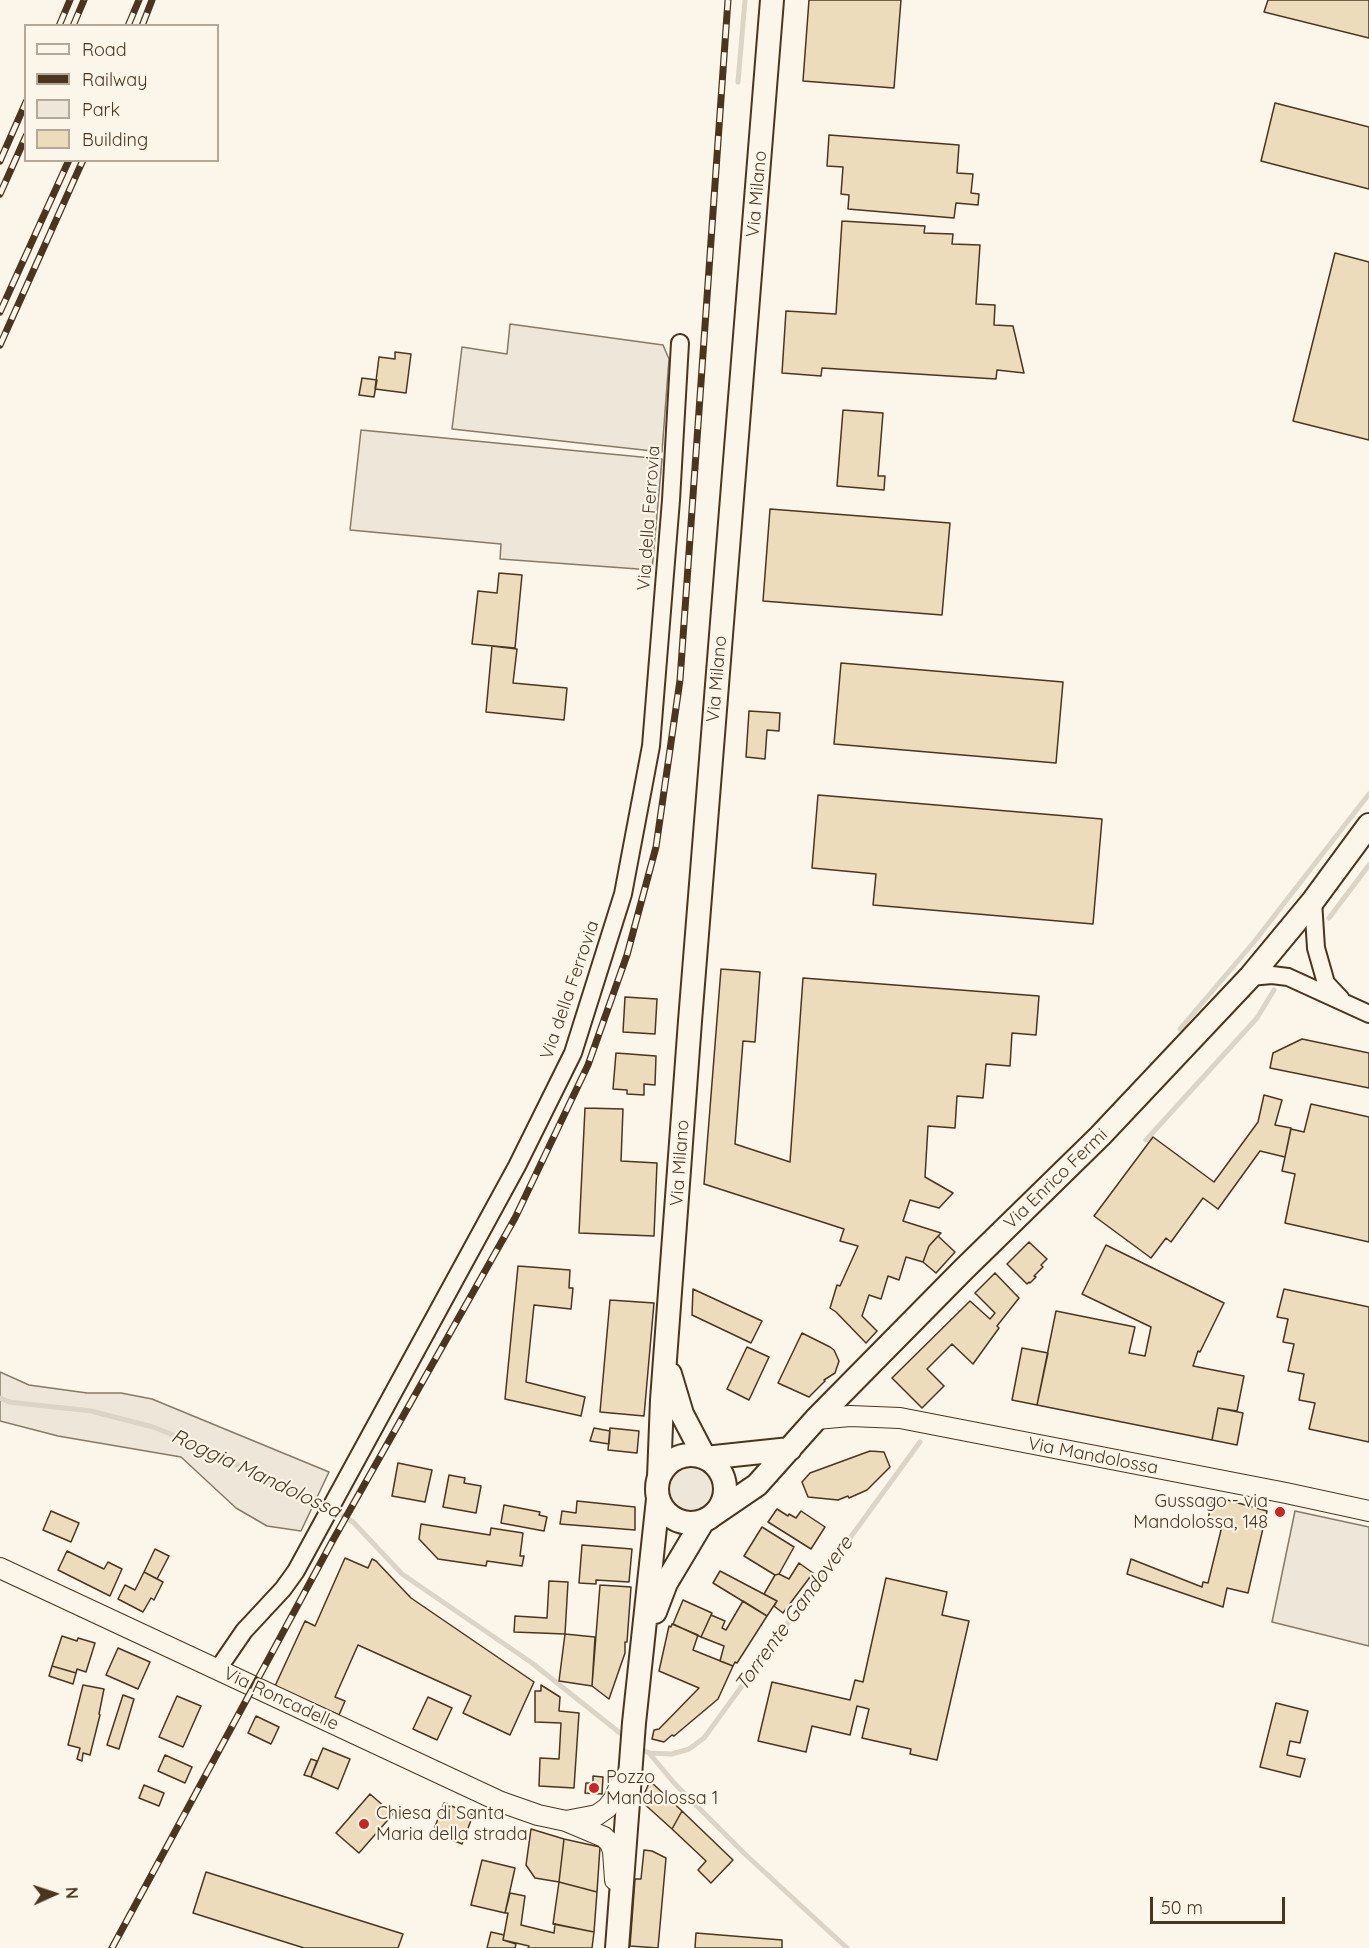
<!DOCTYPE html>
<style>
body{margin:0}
#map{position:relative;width:1369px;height:1948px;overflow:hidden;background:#fbf6e9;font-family:Quicksand,sans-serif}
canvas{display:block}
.legend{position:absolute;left:24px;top:24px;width:195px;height:138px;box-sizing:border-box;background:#fbf6e9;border:2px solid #b4a999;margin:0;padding:8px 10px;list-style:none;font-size:18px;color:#4a3520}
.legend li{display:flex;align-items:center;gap:12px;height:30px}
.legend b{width:30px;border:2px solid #b4a999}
.north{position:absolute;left:24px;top:1864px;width:60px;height:60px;-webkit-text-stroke:4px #fbf6e9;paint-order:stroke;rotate:87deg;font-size:16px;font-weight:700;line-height:24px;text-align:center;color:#4a3520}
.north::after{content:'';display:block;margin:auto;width:21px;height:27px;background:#4a3520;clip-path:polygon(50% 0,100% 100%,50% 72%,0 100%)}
.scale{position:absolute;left:1150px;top:1897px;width:135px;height:27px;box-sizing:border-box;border:3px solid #4a3520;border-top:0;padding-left:8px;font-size:18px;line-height:21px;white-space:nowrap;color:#4a3520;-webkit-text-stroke:4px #fbf6e9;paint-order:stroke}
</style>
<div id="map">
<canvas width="1369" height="1948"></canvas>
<ul class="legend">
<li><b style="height:8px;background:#fbf6e9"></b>Road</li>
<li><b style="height:8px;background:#4a3520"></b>Railway</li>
<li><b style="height:16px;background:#ede6d9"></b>Park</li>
<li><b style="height:16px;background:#ecdcbc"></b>Building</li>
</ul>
<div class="north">N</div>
<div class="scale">50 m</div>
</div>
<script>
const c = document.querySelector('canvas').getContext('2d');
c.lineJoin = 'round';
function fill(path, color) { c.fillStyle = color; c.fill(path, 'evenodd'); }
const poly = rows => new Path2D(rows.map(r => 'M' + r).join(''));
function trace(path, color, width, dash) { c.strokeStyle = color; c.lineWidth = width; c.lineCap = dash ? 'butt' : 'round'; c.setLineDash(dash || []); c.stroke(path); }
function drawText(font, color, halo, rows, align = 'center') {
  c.font = font + ' Quicksand,sans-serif'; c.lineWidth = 4.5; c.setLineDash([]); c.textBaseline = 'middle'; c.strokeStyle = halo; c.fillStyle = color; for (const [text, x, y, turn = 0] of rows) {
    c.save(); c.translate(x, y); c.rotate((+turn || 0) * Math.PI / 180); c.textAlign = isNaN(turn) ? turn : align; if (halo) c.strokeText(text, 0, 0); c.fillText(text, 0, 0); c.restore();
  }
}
const green = poly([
 [510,324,663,345,669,359,662,452,452,429,462,347,507,354,510,324],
 [361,430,662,459,652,570,500,559,501,544,350,530,361,430],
 [0,1372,29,1385,87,1393,121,1393,152,1399,329,1472,301,1531,267,1526,236,1508,181,1457,58,1436,0,1421,0,1372],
 '669 1489a22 22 0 1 1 44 0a22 22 0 1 1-44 0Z',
 [1295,1511,1369,1527,1369,1646,1272,1622,1295,1511]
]);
const stream = poly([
 [738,82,745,0],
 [1329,918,1369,865],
 [1180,1029,1254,942,1369,794],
 [1146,1140,1257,1018,1274,990],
 [0,1398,9,1402,91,1411,153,1427,206,1448,270,1483,314,1498,353,1522,402,1574,532,1663,625,1737],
 [637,1747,649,1753,672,1754,689,1749,704,1738,920,1442],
 [649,1753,675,1784,746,1855,847,1948]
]);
const building = poly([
 [809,0,901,0,894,88,803,81,809,0],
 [1268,0,1369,0,1369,38,1264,12,1268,0],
 [1275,103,1369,127,1369,189,1261,161,1275,103],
 [829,135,959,145,957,173,973,174,971,193,979,194,978,205,956,203,954,218,848,209,849,195,841,194,843,167,827,166,829,135],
 [842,221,925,226,924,233,953,234,952,244,980,245,976,304,995,305,994,325,1013,326,1024,373,997,370,996,379,822,368,821,376,782,373,786,311,836,314,842,221],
 [1335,253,1369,262,1369,440,1293,421,1335,253],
 [395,352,411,354,406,393,375,389,379,357,395,359,395,352],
 [362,378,377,380,374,397,359,395,362,378],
 [843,410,883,413,878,476,885,476,884,490,837,486,843,410],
 [770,509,950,523,942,615,763,601,770,509],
 [499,573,522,575,515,648,472,644,478,591,497,593,499,573],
 [492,646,517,649,513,683,567,688,564,720,486,712,492,646],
 [841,663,1063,682,1056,763,834,744,841,663],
 [749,711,780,713,779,731,767,730,765,759,746,757,749,711],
 [818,795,1102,819,1093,924,873,905,876,874,812,868,818,795],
 [721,969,760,972,755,1042,743,1041,735,1144,790,1162,803,978,1039,996,1036,1035,1012,1033,1010,1066,986,1064,983,1098,957,1096,955,1128,928,1126,925,1177,953,1193,939,1208,910,1200,903,1221,941,1233,929,1246,923,1262,906,1257,899,1280,888,1276,881,1299,869,1295,862,1316,877,1331,866,1343,836,1312,830,1308,837,1285,840,1286,858,1246,840,1241,844,1229,704,1184,721,969],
 [625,997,657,999,655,1034,623,1032,625,997],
 [1302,1039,1369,1053,1369,1088,1270,1068,1273,1053,1302,1039],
 [616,1053,656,1056,655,1085,644,1084,644,1095,627,1094,627,1090,613,1089,616,1053],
 [1264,1095,1282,1100,1275,1125,1291,1128,1285,1157,1260,1151,1218,1209,1203,1198,1171,1242,1166,1238,1151,1258,1094,1216,1153,1137,1214,1182,1258,1122,1264,1095],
 [1311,1104,1369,1117,1369,1242,1285,1223,1295,1174,1282,1171,1291,1129,1304,1132,1311,1104],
 [585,1108,623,1109,621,1161,657,1163,654,1236,579,1233,585,1108],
 [938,1236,955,1252,936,1273,923,1262,929,1246,938,1236],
 [1029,1242,1047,1259,1041,1265,1043,1267,1034,1276,1036,1277,1030,1283,1029,1282,1027,1284,1007,1264,1029,1242],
 [1106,1245,1224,1303,1200,1352,1198,1351,1193,1366,1244,1376,1237,1411,1218,1408,1212,1440,1037,1405,1056,1311,1135,1327,1129,1353,1145,1356,1151,1327,1082,1294,1106,1245],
 [518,1266,570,1270,569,1288,573,1288,571,1309,534,1305,526,1382,585,1397,581,1416,505,1399,518,1266],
 [995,1273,1019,1298,997,1326,999,1328,973,1364,952,1344,927,1369,944,1386,922,1408,892,1378,970,1301,990,1319,995,1313,975,1293,995,1273],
 [693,1289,762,1321,751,1343,692,1315,693,1289],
 [1284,1289,1369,1307,1369,1442,1309,1429,1315,1403,1299,1400,1304,1374,1288,1371,1294,1344,1283,1342,1288,1319,1277,1317,1284,1289],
 [610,1300,654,1303,644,1416,600,1412,610,1300],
 [802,1333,830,1347,834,1350,839,1361,835,1373,824,1380,825,1381,809,1397,778,1383,802,1333],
 [747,1347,769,1357,749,1400,727,1389,747,1347],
 [1022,1348,1048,1353,1037,1405,1012,1400,1022,1348],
 [1218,1408,1243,1413,1237,1445,1212,1440,1218,1408],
 [594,1428,610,1431,609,1444,590,1441,594,1428],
 [610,1428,639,1431,637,1453,608,1450,610,1428],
 [870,1451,884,1452,890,1467,867,1490,849,1498,848,1496,838,1500,808,1497,802,1482,810,1473,870,1451],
 [398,1463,432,1470,425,1502,392,1496,398,1463],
 [449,1475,465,1478,464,1483,481,1486,476,1513,443,1507,449,1475],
 [1213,1496,1267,1511,1248,1593,1227,1588,1223,1607,1127,1574,1131,1559,1202,1587,1203,1582,1208,1583,1223,1522,1208,1519,1213,1496],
 [577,1501,635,1507,635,1530,560,1524,562,1511,576,1513,577,1501],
 [504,1505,540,1512,539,1515,547,1517,544,1531,501,1523,504,1505],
 [777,1509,788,1516,789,1514,796,1518,801,1511,825,1527,811,1549,768,1522,777,1509],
 [51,1511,79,1523,71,1542,43,1530,51,1511],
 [421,1524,490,1535,491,1528,523,1533,520,1556,524,1556,522,1566,487,1561,486,1566,438,1559,419,1539,421,1524],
 [762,1527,794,1547,779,1574,775,1575,744,1556,762,1527],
 [582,1545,632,1549,629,1582,596,1580,596,1584,579,1583,582,1545],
 [155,1549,169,1556,157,1579,144,1572,155,1549],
 [67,1551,104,1569,108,1562,122,1569,110,1596,58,1570,67,1551],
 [345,1558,368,1568,372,1559,376,1561,411,1598,534,1682,510,1735,463,1713,471,1696,358,1645,335,1697,345,1701,339,1715,275,1686,305,1621,315,1626,345,1558],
 [799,1563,813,1573,783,1613,774,1606,777,1601,764,1594,775,1575,779,1574,789,1579,799,1563],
 [720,1571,777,1601,767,1616,713,1583,720,1571],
 [144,1572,163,1582,154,1600,151,1598,143,1612,118,1599,125,1585,135,1590,144,1572],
 [886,1578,947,1592,942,1615,969,1621,937,1760,910,1754,911,1749,862,1738,869,1709,857,1706,850,1735,812,1726,806,1752,758,1741,772,1682,850,1700,855,1680,863,1682,886,1578],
 [549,1581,568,1582,565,1634,514,1632,515,1616,547,1618,549,1581],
 [600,1585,631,1587,627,1642,625,1642,625,1653,609,1699,592,1686,600,1585],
 [683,1600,712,1613,701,1637,673,1624,683,1600],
 [743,1601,767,1616,737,1663,735,1662,733,1666,720,1661,724,1646,701,1637,711,1615,725,1621,722,1628,726,1630,743,1601],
 [672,1624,698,1635,693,1650,733,1666,718,1699,674,1736,672,1735,664,1742,652,1739,654,1730,659,1729,699,1688,659,1671,669,1626,671,1627,672,1624],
 [565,1634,595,1637,592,1686,559,1681,565,1634],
 [62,1636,77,1641,78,1638,95,1643,86,1672,77,1669,76,1673,52,1666,62,1636],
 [118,1648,150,1662,138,1689,106,1675,118,1648],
 [52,1666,76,1673,73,1684,49,1676,52,1666],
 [83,1685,104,1689,99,1714,100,1715,90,1755,83,1753,82,1761,77,1759,80,1748,68,1745,83,1685],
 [541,1685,560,1697,559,1711,579,1713,574,1788,539,1786,540,1758,559,1759,561,1723,535,1722,535,1691,541,1691,541,1685],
 [123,1695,134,1699,119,1749,107,1745,123,1695],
 [177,1696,201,1706,183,1747,159,1737,177,1696],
 [428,1697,452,1708,437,1740,413,1729,428,1697],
 [1276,1703,1308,1711,1300,1743,1290,1741,1287,1755,1305,1759,1300,1777,1260,1767,1276,1703],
 [256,1716,279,1727,271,1744,248,1733,256,1716],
 [323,1748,350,1759,338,1789,311,1777,323,1748],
 [165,1755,192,1767,185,1783,158,1771,165,1755],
 [311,1759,317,1761,311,1777,304,1775,311,1759],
 [593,1776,603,1777,602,1794,585,1793,586,1783,593,1783,593,1776],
 [650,1781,682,1811,672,1829,641,1801,650,1781],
 [144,1785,164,1793,159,1806,139,1798,144,1785],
 [370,1794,393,1814,359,1853,336,1833,370,1794],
 [444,1803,473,1815,462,1844,433,1832,444,1803],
 [682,1811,733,1860,711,1883,698,1870,706,1861,672,1829,682,1811],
 [531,1829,564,1839,559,1882,535,1878,526,1865,531,1829],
 [564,1839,600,1847,597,1892,559,1882,564,1839],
 [644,1850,652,1851,666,1858,658,1948,630,1946,635,1879,641,1879,644,1850],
 [482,1860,515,1868,505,1913,471,1905,482,1860],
 [206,1872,403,1934,398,1948,304,1948,193,1913,206,1872],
 [559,1882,597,1892,594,1932,553,1924,559,1882],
 [510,1893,525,1896,521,1925,554,1933,555,1924,594,1932,592,1948,528,1948,529,1946,503,1940,508,1913,505,1913,510,1893],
 [491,1932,504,1935,503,1940,516,1944,515,1948,487,1948,491,1932],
 [696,1933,782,1940,782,1948,695,1948,696,1933]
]);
const minor = poly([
 [1313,901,1316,948,1326,983,1341,999],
 [1250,977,1272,975,1288,977,1369,1014],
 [218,1669,244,1631,283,1589,296,1571,517,1166,573,1053,623,894,651,746,671,500,680,343]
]);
const tertiary = poly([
 [816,1419,850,1416,900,1418,1286,1493,1369,1511],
 [0,1568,501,1802,538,1815,566,1821,604,1837,610,1843,613,1851,615,1880],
 [566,1821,597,1815,607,1808,614,1799,621,1783,630,1771]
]);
const secondary = poly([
 [670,1374,682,1414,705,1458],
 '657 1489a34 34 0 1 1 68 0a34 34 0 1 1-68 0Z',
 [705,1458,790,1449],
 [659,1477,662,1400,690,1021,772,0],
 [713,1515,757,1485,816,1419,963,1270,1100,1136,1250,977,1313,901,1369,825],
 [655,1612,666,1583,703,1521],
 [617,1948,634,1723,658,1499]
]);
const rail = poly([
 [59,26,70,0],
 [73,26,84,0],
 [128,26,139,0],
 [142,26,152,0],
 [0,161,26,102],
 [0,194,26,136],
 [0,312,69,160],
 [0,345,83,160],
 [112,1948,333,1540,515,1218,588,1065,627,955,656,847,680,680,728,0]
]);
const markers = [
 [1280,1512,6,"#c62828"],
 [594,1788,6,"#c62828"],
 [364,1824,6,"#c62828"]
];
const streetNames = [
 ["Via Milano",757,194,-85],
 ["Via della Ferrovia",649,518,-86],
 ["Via Milano",717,679,-85],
 ["Via della Ferrovia",570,990,-71],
 ["Via Milano",680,1163,-86],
 ["Via Enrico Fermi",1056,1179,-44],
 ["Via Mandolossa",1093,1456,11],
 ["Via Roncadelle",281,1699,25]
];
const poiNames = [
 ["Gussago - via",1268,1502,"right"],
 ["Mandolossa, 148",1268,1523,"right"],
 ["Pozzo",606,1778],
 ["Mandolossa 1",606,1799],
 ["Chiesa di Santa",376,1814],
 ["Maria della strada",376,1835]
];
const waterNames = [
 ["Roggia Mandolossa",256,1474,25],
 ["Torrente Gandovere",794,1614,-54]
];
fill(green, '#ede6d9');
trace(green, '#887966', 1.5);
trace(stream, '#dcd4c6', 5);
fill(building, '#ecdcbc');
trace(building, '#4a3520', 1.5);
trace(minor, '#4a3520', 20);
trace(tertiary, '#4a3520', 22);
trace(secondary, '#4a3520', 26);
trace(minor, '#fbf6e9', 16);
trace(tertiary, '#fbf6e9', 20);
trace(secondary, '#fbf6e9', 22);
trace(rail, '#4a3520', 7);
trace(rail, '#fbf6e9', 4.5, [14]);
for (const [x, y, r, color] of markers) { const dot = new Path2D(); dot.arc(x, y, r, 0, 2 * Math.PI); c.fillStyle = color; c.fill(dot); trace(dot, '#fbf6e9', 2); }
drawText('18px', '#4a3520', '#fbf6e9', streetNames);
drawText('18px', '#4a3520', '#fbf6e9', poiNames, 'left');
drawText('italic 20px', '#4a3520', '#fbf6e9', waterNames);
</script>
